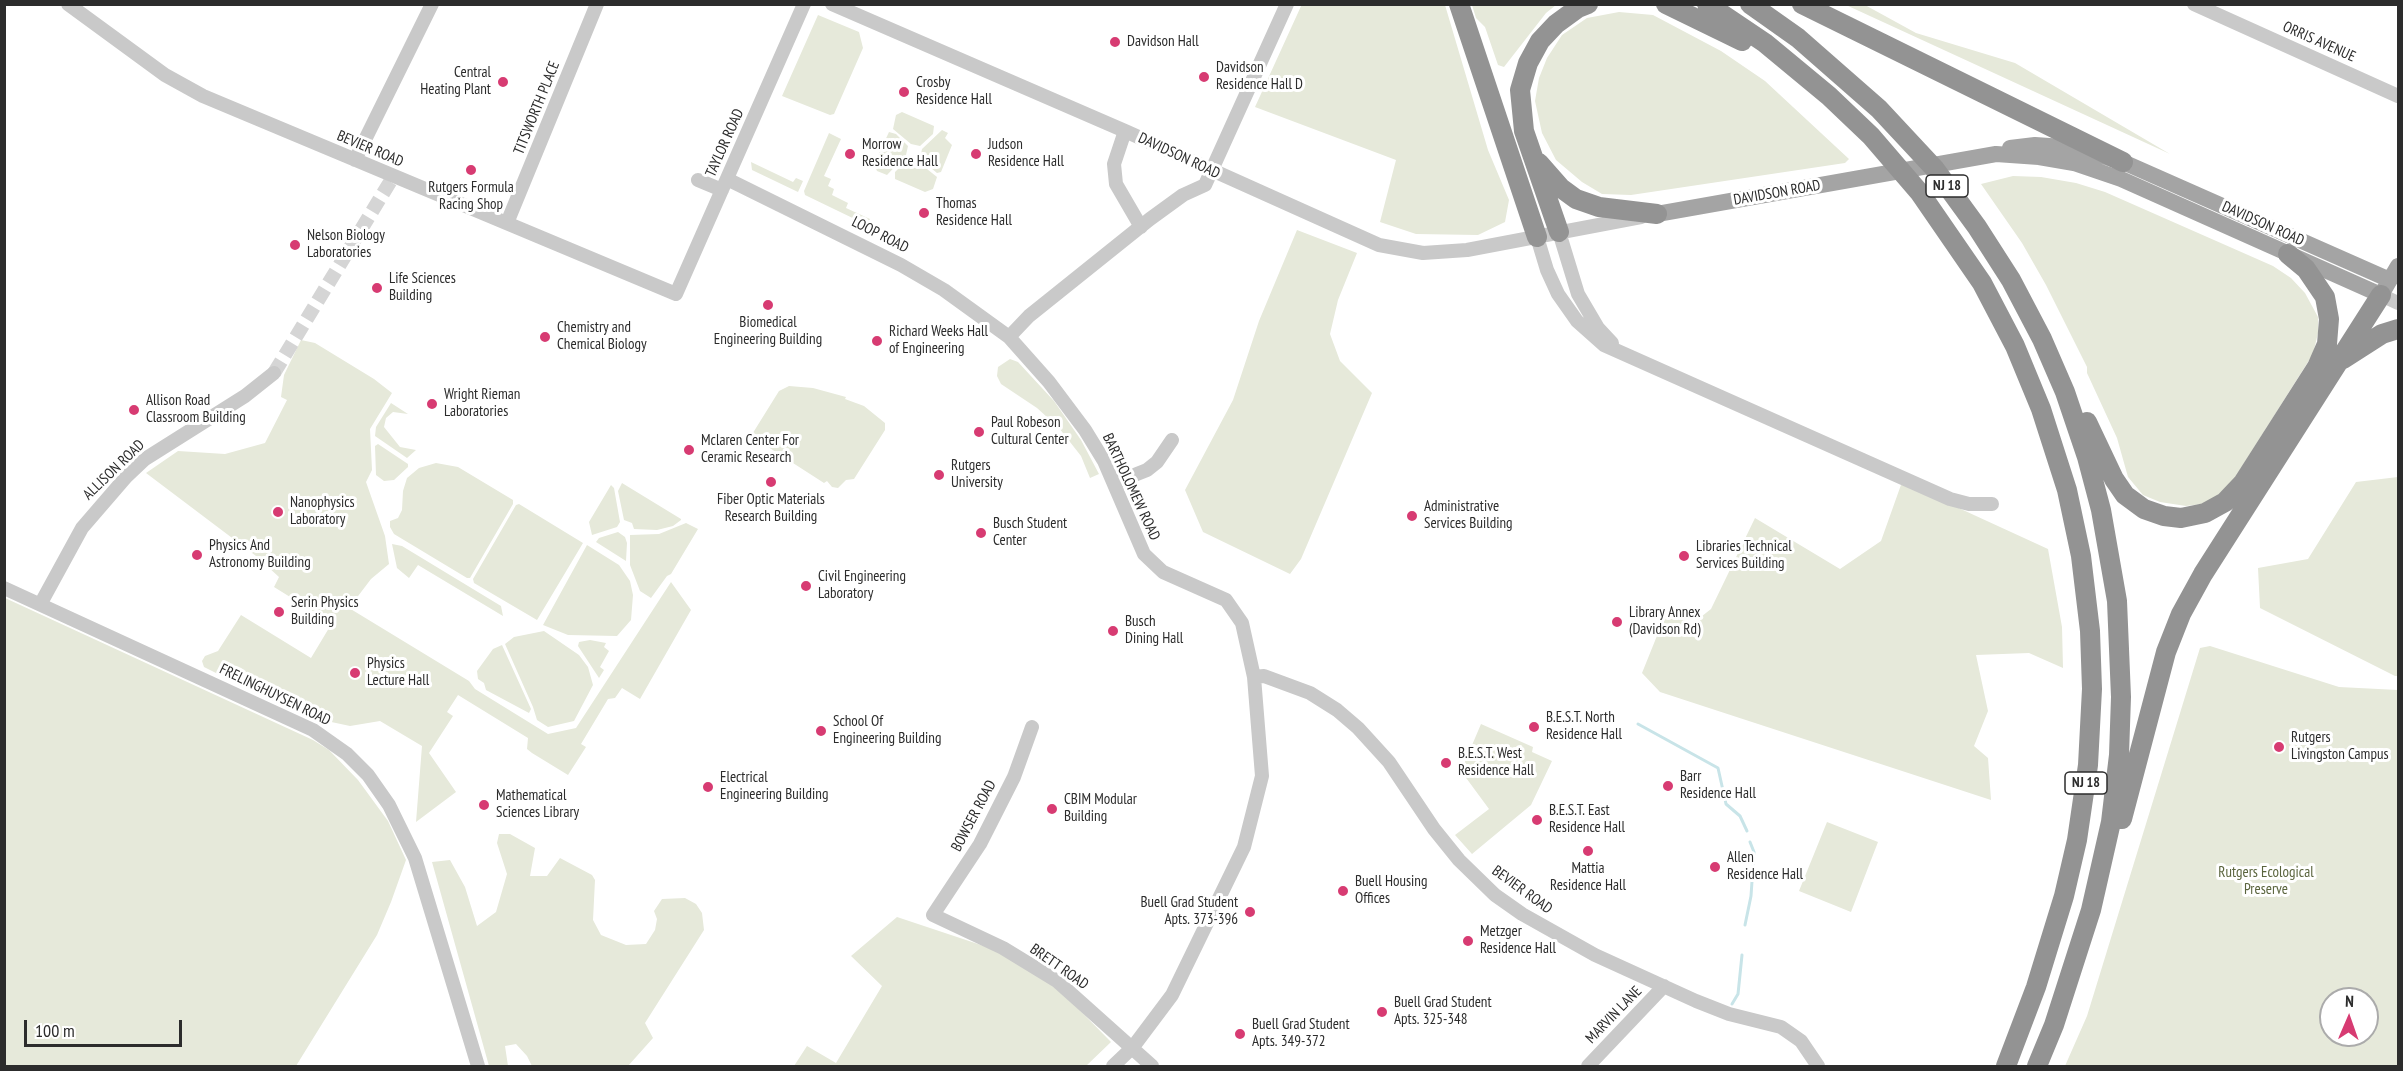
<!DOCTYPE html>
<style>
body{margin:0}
#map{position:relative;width:2403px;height:1071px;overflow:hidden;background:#fff;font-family:"PT Sans Narrow",sans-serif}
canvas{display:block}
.frame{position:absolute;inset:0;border:6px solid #2c2c2c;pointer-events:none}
.north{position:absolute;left:2319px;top:987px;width:60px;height:60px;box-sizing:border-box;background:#fff;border:2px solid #ababab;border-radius:50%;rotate:2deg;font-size:16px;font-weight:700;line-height:24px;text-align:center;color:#2c2c2c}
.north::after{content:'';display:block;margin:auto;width:21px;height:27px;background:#d73b72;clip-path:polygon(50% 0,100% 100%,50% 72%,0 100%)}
.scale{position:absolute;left:24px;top:1020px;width:158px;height:27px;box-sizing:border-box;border:3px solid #2c2c2c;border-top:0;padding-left:8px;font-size:18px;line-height:21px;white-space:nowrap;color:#2c2c2c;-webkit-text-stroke:4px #fff;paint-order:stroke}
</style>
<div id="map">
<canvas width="2403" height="1071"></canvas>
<div class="frame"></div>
<div class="north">N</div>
<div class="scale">100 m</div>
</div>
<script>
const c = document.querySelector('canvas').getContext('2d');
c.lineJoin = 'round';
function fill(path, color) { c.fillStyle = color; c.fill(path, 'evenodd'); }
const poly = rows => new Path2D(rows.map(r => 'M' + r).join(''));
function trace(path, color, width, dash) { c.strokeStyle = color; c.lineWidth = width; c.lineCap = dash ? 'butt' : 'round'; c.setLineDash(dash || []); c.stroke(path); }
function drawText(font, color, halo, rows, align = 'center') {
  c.font = font + ' "PT Sans Narrow",sans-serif'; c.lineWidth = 6; c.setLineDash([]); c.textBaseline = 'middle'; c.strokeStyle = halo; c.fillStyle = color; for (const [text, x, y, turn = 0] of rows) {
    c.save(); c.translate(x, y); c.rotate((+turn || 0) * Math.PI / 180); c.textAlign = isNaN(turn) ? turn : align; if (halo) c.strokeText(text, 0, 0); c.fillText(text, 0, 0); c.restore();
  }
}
const green = poly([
 [1302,4,1445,5,1488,150,1509,200,1505,222,1478,235,1416,234,1380,222,1396,160,1255,107],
 [1472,5,1472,4,1556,5,1546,13,1504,67,1498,65,1485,27,1476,18],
 [1846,5,1865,5,1916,33,2015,63,2170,154],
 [1619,12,1653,15,1721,51,1765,81,1849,159,1845,163,1631,195,1602,194,1582,182,1556,160,1542,133,1535,101,1539,78,1547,58,1562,35,1587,18],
 [818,15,859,32,863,48,834,114,830,115,782,96],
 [902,112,934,126,933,134,920,146,911,144,893,129,896,115],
 [942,130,948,133,945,138,952,145,941,172,937,173,920,159,922,149],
 [889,132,896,134,908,146,906,155,887,175,877,171,874,164],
 [829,133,841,139,824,176,831,179,828,186,834,189,832,195,848,203,846,208,870,219,868,223,865,224,805,195,804,191],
 [908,159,917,161,937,177,933,189,925,192,895,179,895,172],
 [751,162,793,182,796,178,803,181,798,192,752,170],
 [2013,176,2041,177,2076,183,2105,192,2273,266,2291,278,2305,293,2318,317,2318,333,2313,354,2231,484,2217,496,2202,504,2186,506,2160,502,2143,495,2128,477,2117,438,2087,373,2087,367,2046,285,2022,243,1981,184],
 [1297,230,1357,253,1338,300,1330,334,1340,361,1372,393,1301,559,1290,574,1203,532,1185,490,1233,400,1259,321],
 [301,340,315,343,374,379,392,393,370,429,372,470,366,482,385,536,389,564,371,579,349,608,469,681,475,689,548,734,576,728,671,582,691,610,640,699,622,688,615,698,608,699,581,744,586,747,568,775,532,753,527,749,528,738,458,695,447,712,453,716,429,753,456,792,416,822,422,746,380,721,350,726,308,717,244,687,243,682,240,680,236,683,204,667,202,661,205,656,218,651,241,615,311,658,332,623,274,587,279,577,256,556,146,473,178,451,225,454,265,443,287,400,281,397,284,375],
 [1010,359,1018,362,1054,401,1081,440,1099,474,1090,478,1081,456,1059,428,1037,408,1001,384,997,376,998,367],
 [789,386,813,388,846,397,845,399,864,406,885,423,885,430,854,479,846,480,838,488,832,487,827,481,824,483,751,436,779,391],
 [391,403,408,414,393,412,386,418,384,427,400,447,416,450,407,458,375,436,376,427],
 [378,444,408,464,408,467,394,480,384,481,376,475,375,446],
 [436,463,458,467,513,500,513,504,470,578,467,578,394,534,390,527,390,521,398,518,402,510,403,491,407,478,419,468],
 [2398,477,2398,676,2395,676,2260,608,2258,568,2308,559,2356,482],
 [1902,482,2048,549,2062,627,2063,668,2029,653,1976,655,1988,711,1974,746,1988,758,1991,800,1660,692,1642,673,1667,611,1692,624,1711,609,1755,518,1840,569,1881,541],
 [622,483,681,519,681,520,673,526,657,530,634,529,632,523,624,520,618,491],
 [611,485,614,488,620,522,617,527,592,535,589,522],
 [519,504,583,543,537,620,474,583,473,579,516,505],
 [686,523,698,529,671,574,667,576,651,598,640,591,630,565,630,535,659,534],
 [618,532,625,537,627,543,626,561,596,542,599,538],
 [392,544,402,546,501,606,503,616,418,565,409,578,397,568],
 [587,545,619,565,630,581,633,595,631,620,617,636,568,635,543,625],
 [5,598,313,740,329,750,358,780,388,821,406,860,391,902,377,935,296,1066,5,1066],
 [544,631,579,655,588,667,593,685,574,721,548,727,537,720,533,707,505,644,514,637],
 [590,640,606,643,604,647,609,651,600,667,604,670,599,678,578,646,579,642],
 [502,645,531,709,529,713,486,690,484,683,478,679,477,671,493,649],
 [2210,646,2339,687,2398,690,2398,1066,2065,1066,2087,1016,2200,648],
 [2331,999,2367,999,2367,1035,2331,1035],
 [1481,724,1533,747,1532,752,1552,761,1531,805,1472,854,1455,835,1489,809,1461,771],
 [1827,822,1878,842,1851,912,1799,891],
 [499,834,510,834,535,848,530,876,547,876,560,858,592,875,595,880,593,920,601,935,626,945,646,944,655,930,657,919,654,911,662,899,685,898,696,904,702,913,704,930,645,1023,653,1038,628,1066,532,1066,527,1056,516,1044,505,1046,508,1066,489,1066,432,862,450,860,465,887,477,926,496,912,507,874,497,843],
 [897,917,999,951,1053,983,1111,1042,1086,1066,794,1066,807,1046,836,1063,882,986,851,956]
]);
const stream = poly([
 [1638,724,1718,768,1726,804,1740,816,1747,831],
 [1745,925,1751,896,1754,852,1750,842],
 [1732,1004,1738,994,1742,955]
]);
const minorTunnel = poly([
 [274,373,393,177]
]);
const minor = poly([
 [68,4,165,75,203,96,676,294,804,4],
 [832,4,1125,131,1379,245,1423,253,1467,250,1641,217],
 [2194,4,2398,96],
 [1125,131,1114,164,1116,184,1141,227],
 [355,160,432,4],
 [727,179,901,265,944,290,1009,337,1049,382,1085,430,1104,461,1144,554,1163,572,1226,600,1242,623,1254,677,1262,776,1244,847,1172,995,1133,1047,1113,1066],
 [698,180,722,190],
 [507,223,597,4],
 [1559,232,1578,294,1598,328,1612,343],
 [1537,237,1547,270,1558,294,1577,321,1604,345,1950,499,1969,504,1992,504],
 [2381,295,2398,303],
 [1009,337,1029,316,1150,219,1183,195,1205,185,1287,4],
 [1114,483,1147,470,1157,462,1172,440],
 [4,588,313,730,347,754,368,775,389,805,415,858,478,1066],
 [41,603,82,528,126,477,145,459,245,396,274,373],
 [1254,677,1264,676,1310,693,1337,710,1358,728,1389,762,1434,829,1459,860,1495,895,1522,914,1595,955,1696,1001,1729,1014,1781,1027,1801,1041,1818,1066],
 [1032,727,1014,777,980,844,933,915,1003,948,1057,981,1152,1066],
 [1588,1066,1664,986]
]);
const major = poly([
 [2010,148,2035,145,2077,148,2123,162,2390,280],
 [1657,214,1996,154,2039,157,2074,163,2121,179,2381,295,2398,266]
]);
const highway = poly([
 [1459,4,1537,237],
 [1666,4,1742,41],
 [1707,4,1765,43,1829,96,1871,136,1920,193,1982,283,2015,346,2041,409,2067,490,2081,556,2090,631,2092,689,2088,765,2077,840,2064,896,2036,987,2006,1066],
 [1750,4,1798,38,1879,109,1934,168,1977,227,2011,280,2042,339,2065,392,2087,457,2101,510,2117,601,2121,697,2119,755,2111,822,2091,910,2054,1025,2037,1066],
 [1802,4,2123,162],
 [1539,163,1561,188,1576,199,1599,207,1657,214],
 [1559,232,1524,131,1520,90,1528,63,1540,41,1556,24,1578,8,1588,4],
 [2343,359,2382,334,2398,329],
 [2087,422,2114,479,2125,495,2144,509,2164,516,2181,518,2205,513,2225,502,2243,483,2317,367,2327,344,2329,319,2325,297,2306,269,2288,254],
 [2122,819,2166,652,2181,614,2203,574,2381,295]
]);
const markers = [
 [1115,42,6,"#d73b72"],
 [1204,77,6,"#d73b72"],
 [503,82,6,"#d73b72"],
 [904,92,6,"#d73b72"],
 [850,154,6,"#d73b72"],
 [976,154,6,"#d73b72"],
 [471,170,6,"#d73b72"],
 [924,213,6,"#d73b72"],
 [295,245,6,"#d73b72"],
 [377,288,6,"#d73b72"],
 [768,305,6,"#d73b72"],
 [545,337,6,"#d73b72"],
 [877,341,6,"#d73b72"],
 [432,404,6,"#d73b72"],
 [134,410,6,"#d73b72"],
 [979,432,6,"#d73b72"],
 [689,450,6,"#d73b72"],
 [939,475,6,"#d73b72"],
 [771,482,6,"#d73b72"],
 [278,512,6,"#d73b72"],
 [1412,516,6,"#d73b72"],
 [981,533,6,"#d73b72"],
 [197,555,6,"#d73b72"],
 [1684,556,6,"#d73b72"],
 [806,586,6,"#d73b72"],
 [279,612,6,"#d73b72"],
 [1617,622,6,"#d73b72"],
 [1113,631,6,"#d73b72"],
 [355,673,6,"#d73b72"],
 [1534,727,6,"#d73b72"],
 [821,731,6,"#d73b72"],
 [2279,747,6,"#d73b72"],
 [1446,763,6,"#d73b72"],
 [1668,786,6,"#d73b72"],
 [708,787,6,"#d73b72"],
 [484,805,6,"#d73b72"],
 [1052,809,6,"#d73b72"],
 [1537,820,6,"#d73b72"],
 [1588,851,6,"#d73b72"],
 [1715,867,6,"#d73b72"],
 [1343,891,6,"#d73b72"],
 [1250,912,6,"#d73b72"],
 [1468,941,6,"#d73b72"],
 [1382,1012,6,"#d73b72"],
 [1240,1034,6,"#d73b72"]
];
const shields = [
 [1947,186,42],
 [2086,783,42]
];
const shieldNames = [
 ["NJ 18",1947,186],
 ["NJ 18",2086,783]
];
const poiNames = [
 ["Davidson Hall",1127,42],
 ["Davidson",1216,68],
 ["Residence Hall D",1216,85],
 ["Central",491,73,"right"],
 ["Heating Plant",491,90,"right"],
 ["Crosby",916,83],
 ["Residence Hall",916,100],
 ["Morrow",862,145],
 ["Residence Hall",862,162],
 ["Judson",988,145],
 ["Residence Hall",988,162],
 ["Rutgers Formula",471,188,"center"],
 ["Racing Shop",471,205,"center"],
 ["Thomas",936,204],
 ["Residence Hall",936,221],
 ["Nelson Biology",307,236],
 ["Laboratories",307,253],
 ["Life Sciences",389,279],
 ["Building",389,296],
 ["Biomedical",768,323,"center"],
 ["Engineering Building",768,340,"center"],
 ["Chemistry and",557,328],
 ["Chemical Biology",557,345],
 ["Richard Weeks Hall",889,332],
 ["of Engineering",889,349],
 ["Wright Rieman",444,395],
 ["Laboratories",444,412],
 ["Allison Road",146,401],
 ["Classroom Building",146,418],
 ["Paul Robeson",991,423],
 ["Cultural Center",991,440],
 ["Mclaren Center For",701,441],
 ["Ceramic Research",701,458],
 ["Rutgers",951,466],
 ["University",951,483],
 ["Fiber Optic Materials",771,500,"center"],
 ["Research Building",771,517,"center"],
 ["Nanophysics",290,503],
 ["Laboratory",290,520],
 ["Administrative",1424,507],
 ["Services Building",1424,524],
 ["Busch Student",993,524],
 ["Center",993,541],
 ["Physics And",209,546],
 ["Astronomy Building",209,563],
 ["Libraries Technical",1696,547],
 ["Services Building",1696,564],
 ["Civil Engineering",818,577],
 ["Laboratory",818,594],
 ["Serin Physics",291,603],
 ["Building",291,620],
 ["Library Annex",1629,613],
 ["(Davidson Rd)",1629,630],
 ["Busch",1125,622],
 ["Dining Hall",1125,639],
 ["Physics",367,664],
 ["Lecture Hall",367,681],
 ["B.E.S.T. North",1546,718],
 ["Residence Hall",1546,735],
 ["School Of",833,722],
 ["Engineering Building",833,739],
 ["Rutgers",2291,738],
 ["Livingston Campus",2291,755],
 ["B.E.S.T. West",1458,754],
 ["Residence Hall",1458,771],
 ["Barr",1680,777],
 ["Residence Hall",1680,794],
 ["Electrical",720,778],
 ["Engineering Building",720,795],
 ["Mathematical",496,796],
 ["Sciences Library",496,813],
 ["CBIM Modular",1064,800],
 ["Building",1064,817],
 ["B.E.S.T. East",1549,811],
 ["Residence Hall",1549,828],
 ["Allen",1727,858],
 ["Residence Hall",1727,875],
 ["Mattia",1588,869,"center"],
 ["Residence Hall",1588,886,"center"],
 ["Buell Housing",1355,882],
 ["Offices",1355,899],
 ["Buell Grad Student",1238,903,"right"],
 ["Apts. 373-396",1238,920,"right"],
 ["Metzger",1480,932],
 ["Residence Hall",1480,949],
 ["Buell Grad Student",1394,1003],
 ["Apts. 325-348",1394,1020],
 ["Buell Grad Student",1252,1025],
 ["Apts. 349-372",1252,1042]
];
const streetNames = [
 ["ORRIS AVENUE",2319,42,24],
 ["TITSWORTH PLACE",537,108,-68],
 ["TAYLOR ROAD",725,143,-66],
 ["BEVIER ROAD",370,149,23],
 ["DAVIDSON ROAD",1179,156,25],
 ["DAVIDSON ROAD",1777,193,-10],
 ["DAVIDSON ROAD",2263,224,24],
 ["LOOP ROAD",880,235,27],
 ["ALLISON ROAD",114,470,-44],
 ["BARTHOLOMEW ROAD",1131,487,65],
 ["FRELINGHUYSEN ROAD",275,695,26],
 ["BOWSER ROAD",974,816,-62],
 ["BEVIER ROAD",1522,890,36],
 ["BRETT ROAD",1059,967,35],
 ["MARVIN LANE",1614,1015,-46]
];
const parkNames = [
 ["Rutgers Ecological",2266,873],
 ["Preserve",2266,890]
];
fill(green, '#e6e9da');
trace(stream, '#c8e4e8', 3);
trace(minorTunnel, '#d5d5d5', 14, [14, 7]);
trace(minor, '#c9c9c9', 14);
trace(major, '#a4a4a4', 16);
trace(highway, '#939393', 20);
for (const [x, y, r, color] of markers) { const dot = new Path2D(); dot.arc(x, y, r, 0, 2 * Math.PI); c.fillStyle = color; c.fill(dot); trace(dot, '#fff', 2); }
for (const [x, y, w] of shields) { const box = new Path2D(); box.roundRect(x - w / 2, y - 11, w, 22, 4.5); c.fillStyle = '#fff'; c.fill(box); trace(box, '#2c2c2c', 1.5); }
drawText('bold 14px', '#2c2c2c', null, shieldNames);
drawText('15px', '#2c2c2c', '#fff', poiNames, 'left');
drawText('15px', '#2c2c2c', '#fff', streetNames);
drawText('15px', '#5a643d', '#fff', parkNames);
</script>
